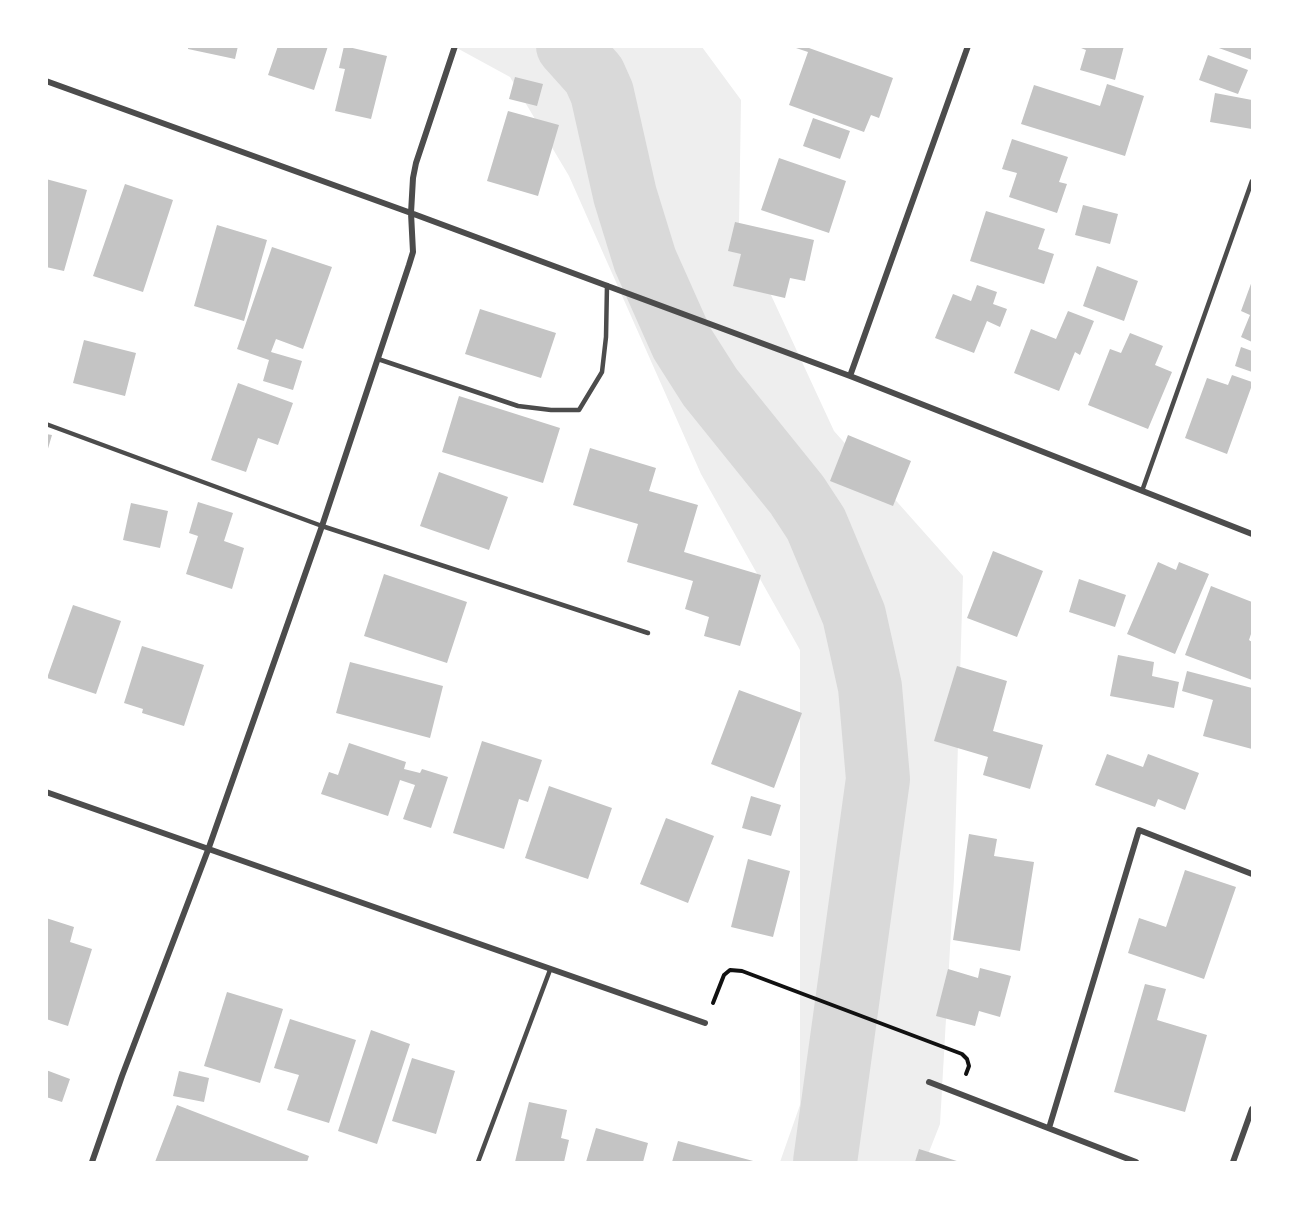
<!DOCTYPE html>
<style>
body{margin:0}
#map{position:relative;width:1299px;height:1209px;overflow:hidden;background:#fff;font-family:"Exo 2",sans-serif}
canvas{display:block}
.frame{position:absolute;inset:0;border:48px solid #fff;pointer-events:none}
</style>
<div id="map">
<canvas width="1299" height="1209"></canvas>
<div class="frame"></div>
</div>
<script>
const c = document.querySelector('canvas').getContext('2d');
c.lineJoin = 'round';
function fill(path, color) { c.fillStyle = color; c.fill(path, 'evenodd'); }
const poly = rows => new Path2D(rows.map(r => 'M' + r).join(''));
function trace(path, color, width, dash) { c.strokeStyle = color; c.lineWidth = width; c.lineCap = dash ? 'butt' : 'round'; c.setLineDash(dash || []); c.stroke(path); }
const green = poly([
 [455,47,702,47,741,100,739,226,834,431,963,576,954,878,940,1124,925,1162,780,1162,800,1105,800,650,701,474,569,176,510,77]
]);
const river = poly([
 [568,46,594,75,602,93,625,195,645,260,682,343,710,387,797,495,816,524,854,615,870,687,878,779,825,1162]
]);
const building = poly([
 [188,46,238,46,235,59,188,49],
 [278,46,328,46,314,90,268,75],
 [344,46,387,56,371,119,335,111,345,69,339,68],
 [790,46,809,46,809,48,893,78,879,118,871,115,864,132,789,105,808,52],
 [1076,46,1124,46,1115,80,1080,70,1086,50],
 [1216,46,1252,46,1252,60,1216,47],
 [1208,55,1248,70,1238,94,1199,80],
 [515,77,543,84,537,106,509,99],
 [1107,84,1144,96,1125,156,1021,124,1034,85,1100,106],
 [1215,93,1252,100,1252,129,1210,122],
 [508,111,559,125,538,196,487,181],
 [813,118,850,131,840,159,803,146],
 [1012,139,1068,157,1059,182,1067,184,1057,213,1009,197,1017,173,1002,169],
 [779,158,846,181,829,233,761,210],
 [46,179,87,190,64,271,46,267],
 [125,184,173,200,143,292,93,276],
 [1083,205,1118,214,1110,244,1075,235],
 [986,211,1045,229,1038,249,1054,254,1044,284,970,261],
 [735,222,814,240,805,281,790,278,785,298,733,286,741,254,728,251],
 [217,225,267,240,244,321,194,306],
 [272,247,332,267,303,349,276,339,271,352,302,361,293,390,263,381,269,360,237,349],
 [1097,266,1138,281,1124,321,1083,306],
 [1252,281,1252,342,1241,337,1250,315,1241,311],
 [977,285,997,292,993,304,1007,309,1000,327,987,321,974,353,935,338,953,294,971,301],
 [480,309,556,333,541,378,465,354],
 [1068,311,1094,321,1080,355,1075,352,1059,391,1014,373,1031,329,1056,339],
 [1130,333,1163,346,1155,365,1172,372,1148,429,1088,405,1110,349,1121,353],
 [84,340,136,353,125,396,73,383],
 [1241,347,1252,351,1252,372,1235,366],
 [1232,375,1252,382,1252,385,1227,454,1185,438,1207,378,1228,385],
 [238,383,293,403,278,445,258,438,246,472,211,460],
 [459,396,560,428,543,483,442,452],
 [46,434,52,435,47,452,46,452],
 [848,435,911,461,893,506,830,481],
 [590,448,656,468,649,491,698,505,684,552,761,575,740,646,704,636,709,617,685,609,693,581,627,562,638,524,573,505],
 [439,472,508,497,489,550,420,526],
 [198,502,233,513,224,541,244,548,232,589,186,574,198,536,189,533],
 [131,503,168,511,160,548,123,540],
 [993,551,1043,571,1017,637,967,618],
 [1158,562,1176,570,1179,562,1209,574,1175,654,1127,634],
 [384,574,467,602,447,663,364,636],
 [1079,579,1126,595,1115,627,1069,612],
 [1211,586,1252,602,1252,631,1249,640,1252,642,1252,680,1185,655],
 [73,605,121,621,96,694,47,678],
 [142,646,204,665,184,726,142,713,143,709,124,703],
 [1118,655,1154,662,1152,676,1179,682,1174,708,1110,696],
 [350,662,443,686,430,738,336,713],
 [957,666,1007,681,993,731,1043,745,1030,789,983,775,988,757,934,741],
 [1187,671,1252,688,1252,749,1203,736,1213,700,1182,691],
 [739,690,802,713,774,788,711,764],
 [482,741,542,760,528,802,519,799,504,849,453,833],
 [349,743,406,762,404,769,420,773,422,769,448,777,431,828,403,819,415,785,400,780,388,816,321,794,329,772,338,775],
 [1107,754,1143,767,1148,754,1199,773,1185,810,1158,799,1155,807,1095,785],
 [549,786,612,808,588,879,525,858],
 [751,796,781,805,771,836,742,828],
 [666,818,714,836,688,903,640,884],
 [969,834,997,839,994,856,1034,862,1020,951,953,940],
 [748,859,790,871,773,937,731,927],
 [1185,870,1236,887,1204,979,1128,953,1139,918,1166,927],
 [46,918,74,927,70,942,92,949,68,1026,46,1019],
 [980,968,1011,976,1000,1017,979,1011,975,1026,936,1016,948,969,978,978],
 [1145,984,1166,989,1157,1020,1207,1035,1185,1112,1114,1092],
 [227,992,283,1009,260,1083,204,1066],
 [290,1019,356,1040,329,1123,287,1110,299,1075,274,1068],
 [371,1030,410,1044,377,1144,338,1131],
 [412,1058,455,1071,436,1134,392,1121],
 [46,1070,70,1079,62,1102,46,1097],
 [179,1071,209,1078,204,1102,173,1096],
 [529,1102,567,1110,561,1138,569,1140,564,1162,515,1162],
 [177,1105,309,1156,307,1162,155,1162],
 [596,1128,648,1143,643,1162,586,1162],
 [678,1141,757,1162,672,1162],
 [919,1149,960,1162,915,1162]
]);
const path = poly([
 [713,1003,724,975,730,970,742,971,962,1054,967,1059,969,1066,966,1074]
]);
const service = poly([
 [378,359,518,406,551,410,579,410,602,372,606,337,607,285],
 [46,424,322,526,648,633],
 [1142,491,1252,181],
 [478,1162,550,970]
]);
const minor = poly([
 [46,81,411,213,850,376,1252,534],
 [850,376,968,46],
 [46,792,705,1023],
 [929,1082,1136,1162],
 [1049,1128,1139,830,1252,874],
 [92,1162,122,1076,208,850,322,526,409,265,413,252,411,213,413,178,416,163,455,46],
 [1233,1162,1252,1109]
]);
fill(green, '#eee');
trace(river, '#d9d9d9', 64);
fill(building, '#c4c4c4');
trace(path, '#111', 4);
trace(service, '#4c4c4c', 4.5);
trace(minor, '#4c4c4c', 6);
</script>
